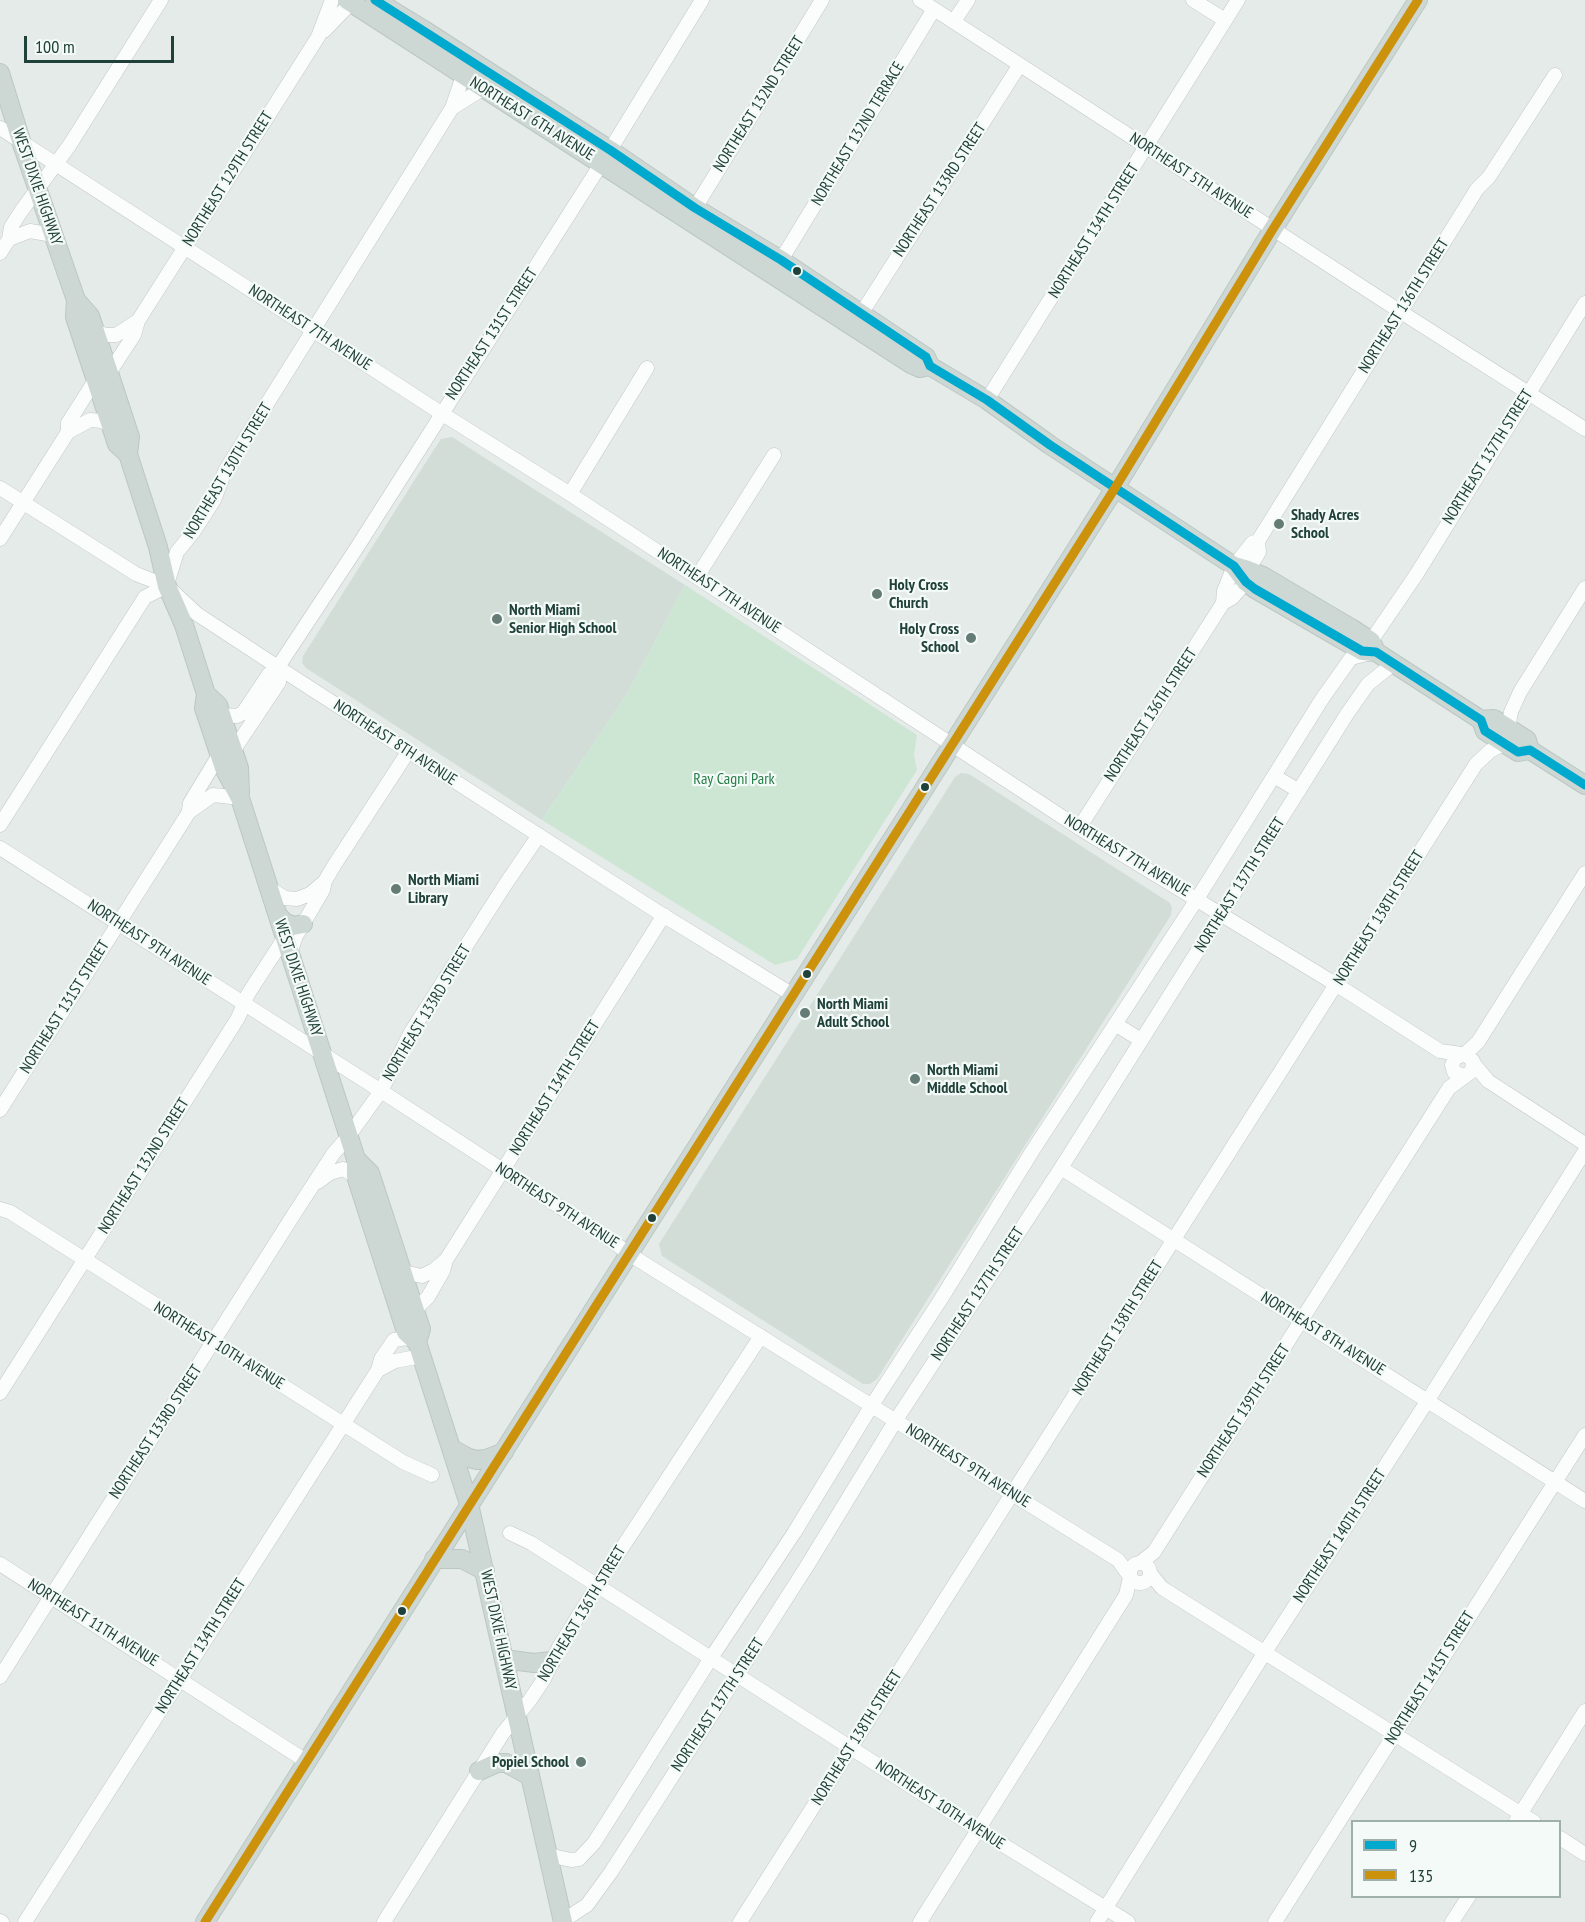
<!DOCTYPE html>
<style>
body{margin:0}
#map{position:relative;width:1585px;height:1922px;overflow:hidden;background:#e5ebe8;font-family:"PT Sans Narrow",sans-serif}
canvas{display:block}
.legend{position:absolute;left:1351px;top:1820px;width:210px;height:78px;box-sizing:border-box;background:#f4faf7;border:2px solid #9fb0ab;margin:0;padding:8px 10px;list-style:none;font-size:18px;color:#204139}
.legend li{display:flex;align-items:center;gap:12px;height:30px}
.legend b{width:30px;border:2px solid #9fb0ab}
.scale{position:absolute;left:24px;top:36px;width:150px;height:27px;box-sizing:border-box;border:3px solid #204139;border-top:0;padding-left:8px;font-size:18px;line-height:21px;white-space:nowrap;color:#204139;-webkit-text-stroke:4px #f4faf7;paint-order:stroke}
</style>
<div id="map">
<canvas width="1585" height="1922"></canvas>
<ul class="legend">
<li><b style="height:8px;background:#00a9ce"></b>9</li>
<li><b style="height:8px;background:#cc920b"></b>135</li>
</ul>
<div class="scale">100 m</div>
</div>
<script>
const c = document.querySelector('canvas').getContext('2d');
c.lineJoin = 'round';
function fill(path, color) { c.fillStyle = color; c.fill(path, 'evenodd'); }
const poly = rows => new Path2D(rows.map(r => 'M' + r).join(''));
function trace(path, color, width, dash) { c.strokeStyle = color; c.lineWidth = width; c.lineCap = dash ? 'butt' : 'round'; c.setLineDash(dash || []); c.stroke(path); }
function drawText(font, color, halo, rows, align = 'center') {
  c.font = font + ' "PT Sans Narrow",sans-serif'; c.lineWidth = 4.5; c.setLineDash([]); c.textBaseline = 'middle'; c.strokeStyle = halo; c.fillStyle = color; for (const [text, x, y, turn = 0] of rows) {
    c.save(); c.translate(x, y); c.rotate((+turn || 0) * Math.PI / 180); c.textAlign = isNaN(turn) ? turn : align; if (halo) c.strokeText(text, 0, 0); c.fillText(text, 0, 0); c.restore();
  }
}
const built = poly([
 [452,437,685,585,628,692,542,820,306,668,302,663,303,656,433,451,441,439],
 [961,773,969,774,1170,903,1172,908,1171,915,877,1379,870,1384,863,1384,662,1256,659,1244,955,777]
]);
const green = poly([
 [685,585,917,735,914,755,917,770,797,959,775,965,542,820,628,692]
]);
const minor = poly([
 [920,0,1401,312,1585,429],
 [1193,0,1225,20],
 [954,21,968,0],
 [324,31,351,3],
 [452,108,484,88],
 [0,128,441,413,570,494,1079,828,1337,985,1440,1051,1461,1054],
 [695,208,822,0],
 [9,239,30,231,53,235],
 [0,253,9,239,11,227,22,210,69,146,161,0],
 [781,260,934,9],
 [861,314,1019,66],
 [95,331,106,335,116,335,138,321],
 [109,373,134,335,138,321,318,37,332,0],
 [987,400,1238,0],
 [68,432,68,423,96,379],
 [0,488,136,574,167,586,197,614,293,677,661,914,793,995],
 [570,494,647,368],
 [0,539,68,432,90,420,102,421,111,425],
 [1248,570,1259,552,1258,541],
 [697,577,774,455],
 [168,581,177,552,194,531,214,500,225,471,452,108,463,76],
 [1223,603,1232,598,1246,582],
 [1371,641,1416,575,1585,303],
 [221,715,237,716,243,713,269,674,278,667,356,549,610,150,702,0],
 [1508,728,1511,712,1520,692,1585,588],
 [233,751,279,682,278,667],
 [1274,776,1299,791],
 [189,810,190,803,219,755],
 [0,825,145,597,167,586],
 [1079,828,1223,603,1224,591,1234,566,1252,543,1258,541,1477,189,1489,177,1555,75],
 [0,848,381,1091,612,1241,629,1254,1118,1560,1129,1575],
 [269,888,285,898,297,899,310,894,323,883],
 [290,953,296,936,323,890,325,881,335,864,408,752],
 [1115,1024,1141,1040],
 [1465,1054,1478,1042,1585,873],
 [1474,1064,1488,1081,1585,1144],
 [0,1110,189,812,213,795,240,798],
 [1061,1168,1585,1501],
 [318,1182,330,1173,343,1169,356,1176],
 [0,1209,10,1212,403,1462,432,1475],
 [403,1272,422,1276,434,1270,446,1260],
 [415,1310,428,1297,443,1271,446,1260,664,915],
 [378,1370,395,1361,422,1356],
 [0,1393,238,1018,248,994,285,937],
 [510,1533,531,1543,979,1830,1128,1922],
 '1130 1573a10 10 0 1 1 20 0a10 10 0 1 1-20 0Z',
 [1140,1563,1154,1552,1449,1088,1472,1071,1473,1061,1465,1054,1455,1058,1452,1065,1454,1072,1463,1076],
 [0,1564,306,1761],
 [1150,1573,1162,1588,1534,1822],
 [0,1677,296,1211,333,1154,348,1137,381,1091,411,1032,505,885,539,835],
 [1516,1821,1585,1711],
 [1560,1838,1585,1854],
 [548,1855,571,1860,579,1859,594,1843,711,1658,794,1533,872,1405,941,1299,1033,1150,1197,899,1322,699,1351,658,1371,653],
 [0,1921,2,1922],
 [25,1922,378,1370,381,1359,394,1340,407,1338,416,1341],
 [384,1922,503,1733,530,1700,544,1679,559,1647,597,1586,761,1336],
 [561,1922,587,1905,611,1872,807,1566,896,1420,1061,1168,1347,714,1368,684,1393,664],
 [740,1922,1476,764,1490,751,1505,743],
 [920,1922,1126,1595,1130,1577],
 [1097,1922,1265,1652,1428,1400,1585,1151],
 [1275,1922,1585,1435],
 [1452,1922,1469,1896]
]);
const major = poly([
 [347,0,911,364,920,368,930,366],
 [375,0,424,30,610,150,695,208,781,260,926,357,930,366,987,400,1050,445,1234,566,1246,582,1255,589,1362,651,1376,652,1481,720,1485,731,1518,752,1530,750],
 [0,73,22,144,76,300,75,317,115,438,117,444,128,454],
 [76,300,90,316,109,373,130,437,128,454,158,547,167,586,184,625,206,694,204,708,224,768,240,798,356,1159,356,1176,406,1332,417,1342,469,1504,563,1922],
 [1234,566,1248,570,1263,576,1351,628,1371,641,1376,652],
 [206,694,218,705,239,768,240,793],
 [1481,720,1494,719,1527,740,1530,750,1585,785],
 [278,915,284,922,293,926,303,924],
 [356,1159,370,1173,421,1329,417,1342],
 [452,1449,469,1458,477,1460,486,1459,504,1452],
 [434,1559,462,1559,485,1571],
 [504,1659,534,1663,551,1661],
 [479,1771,497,1763,506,1763,530,1776],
 [205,1922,1115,488,1273,229,1418,0]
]);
const bus1 = poly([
 [375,0,610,150,695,208,781,260,926,357,930,366,987,400,1050,445,1234,566,1246,582,1255,589,1362,651,1376,652,1481,720,1485,731,1518,752,1530,750,1585,785]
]);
const bus2 = poly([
 [205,1922,1115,488,1273,229,1418,0]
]);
const markers = [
 [797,271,5,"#204139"],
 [1279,524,6,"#657c76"],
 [877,594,6,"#657c76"],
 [497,619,6,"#657c76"],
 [971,638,6,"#657c76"],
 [925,787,5,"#204139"],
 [396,889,6,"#657c76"],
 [807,974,5,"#204139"],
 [805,1013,6,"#657c76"],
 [915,1079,6,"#657c76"],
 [652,1218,5,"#204139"],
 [402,1611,5,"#204139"],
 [581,1762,6,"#657c76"]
];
const streetNames = [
 ["NORTHEAST 132ND STREET",759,104,-58],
 ["NORTHEAST 6TH AVENUE",532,119,32],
 ["NORTHEAST 132ND TERRACE",858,134,-59],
 ["NORTHEAST 5TH AVENUE",1191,176,33],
 ["NORTHEAST 129TH STREET",228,179,-58],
 ["WEST DIXIE HIGHWAY",37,187,71],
 ["NORTHEAST 133RD STREET",940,190,-57],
 ["NORTHEAST 134TH STREET",1094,231,-58],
 ["NORTHEAST 136TH STREET",1404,306,-58],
 ["NORTHEAST 7TH AVENUE",310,328,33],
 ["NORTHEAST 131ST STREET",492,334,-57],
 ["NORTHEAST 137TH STREET",1488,457,-58],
 ["NORTHEAST 130TH STREET",228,471,-59],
 ["NORTHEAST 7TH AVENUE",719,591,33],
 ["NORTHEAST 136TH STREET",1151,715,-57],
 ["NORTHEAST 8TH AVENUE",395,743,33],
 ["NORTHEAST 7TH AVENUE",1127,856,31],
 ["NORTHEAST 137TH STREET",1240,885,-58],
 ["NORTHEAST 138TH STREET",1379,918,-58],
 ["NORTHEAST 9TH AVENUE",149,943,33],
 ["WEST DIXIE HIGHWAY",298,978,72],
 ["NORTHEAST 131ST STREET",65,1007,-58],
 ["NORTHEAST 133RD STREET",427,1013,-59],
 ["NORTHEAST 134TH STREET",555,1088,-58],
 ["NORTHEAST 132ND STREET",144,1166,-58],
 ["NORTHEAST 9TH AVENUE",557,1206,33],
 ["NORTHEAST 137TH STREET",978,1294,-57],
 ["NORTHEAST 138TH STREET",1118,1328,-58],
 ["NORTHEAST 8TH AVENUE",1323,1334,32],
 ["NORTHEAST 10TH AVENUE",219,1346,32],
 ["NORTHEAST 139TH STREET",1244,1411,-57],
 ["NORTHEAST 133RD STREET",156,1432,-57],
 ["NORTHEAST 9TH AVENUE",968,1466,32],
 ["NORTHEAST 140TH STREET",1340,1536,-57],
 ["NORTHEAST 136TH STREET",582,1614,-59],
 ["NORTHEAST 11TH AVENUE",93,1623,32],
 ["WEST DIXIE HIGHWAY",498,1630,78],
 ["NORTHEAST 134TH STREET",201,1646,-58],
 ["NORTHEAST 141ST STREET",1430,1678,-58],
 ["NORTHEAST 137TH STREET",718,1705,-57],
 ["NORTHEAST 138TH STREET",857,1738,-58],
 ["NORTHEAST 10TH AVENUE",940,1805,33]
];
const poiNames = [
 ["Shady Acres",1291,515],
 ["School",1291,533],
 ["Holy Cross",889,585],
 ["Church",889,603],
 ["North Miami",509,610],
 ["Senior High School",509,628],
 ["Holy Cross",959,629,"right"],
 ["School",959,647,"right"],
 ["North Miami",408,880],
 ["Library",408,898],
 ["North Miami",817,1004],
 ["Adult School",817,1022],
 ["North Miami",927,1070],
 ["Middle School",927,1088],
 ["Popiel School",569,1762,"right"]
];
const parkNames = [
 ["Ray Cagni Park",734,779]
];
fill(built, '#d2ddd8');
fill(green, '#cde6d4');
trace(minor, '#c2c8c6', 15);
trace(major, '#bcc7c4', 20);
trace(minor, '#fbfcfc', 14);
trace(major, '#cdd7d4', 18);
trace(bus1, '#00a9ce', 9);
trace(bus2, '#cc920b', 9);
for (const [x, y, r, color] of markers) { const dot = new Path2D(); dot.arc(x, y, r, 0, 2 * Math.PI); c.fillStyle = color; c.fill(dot); trace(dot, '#f4faf7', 2); }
drawText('16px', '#204139', '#f4faf7', streetNames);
drawText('bold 16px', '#204139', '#f4faf7', poiNames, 'left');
drawText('16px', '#267d48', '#f4faf7', parkNames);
</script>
